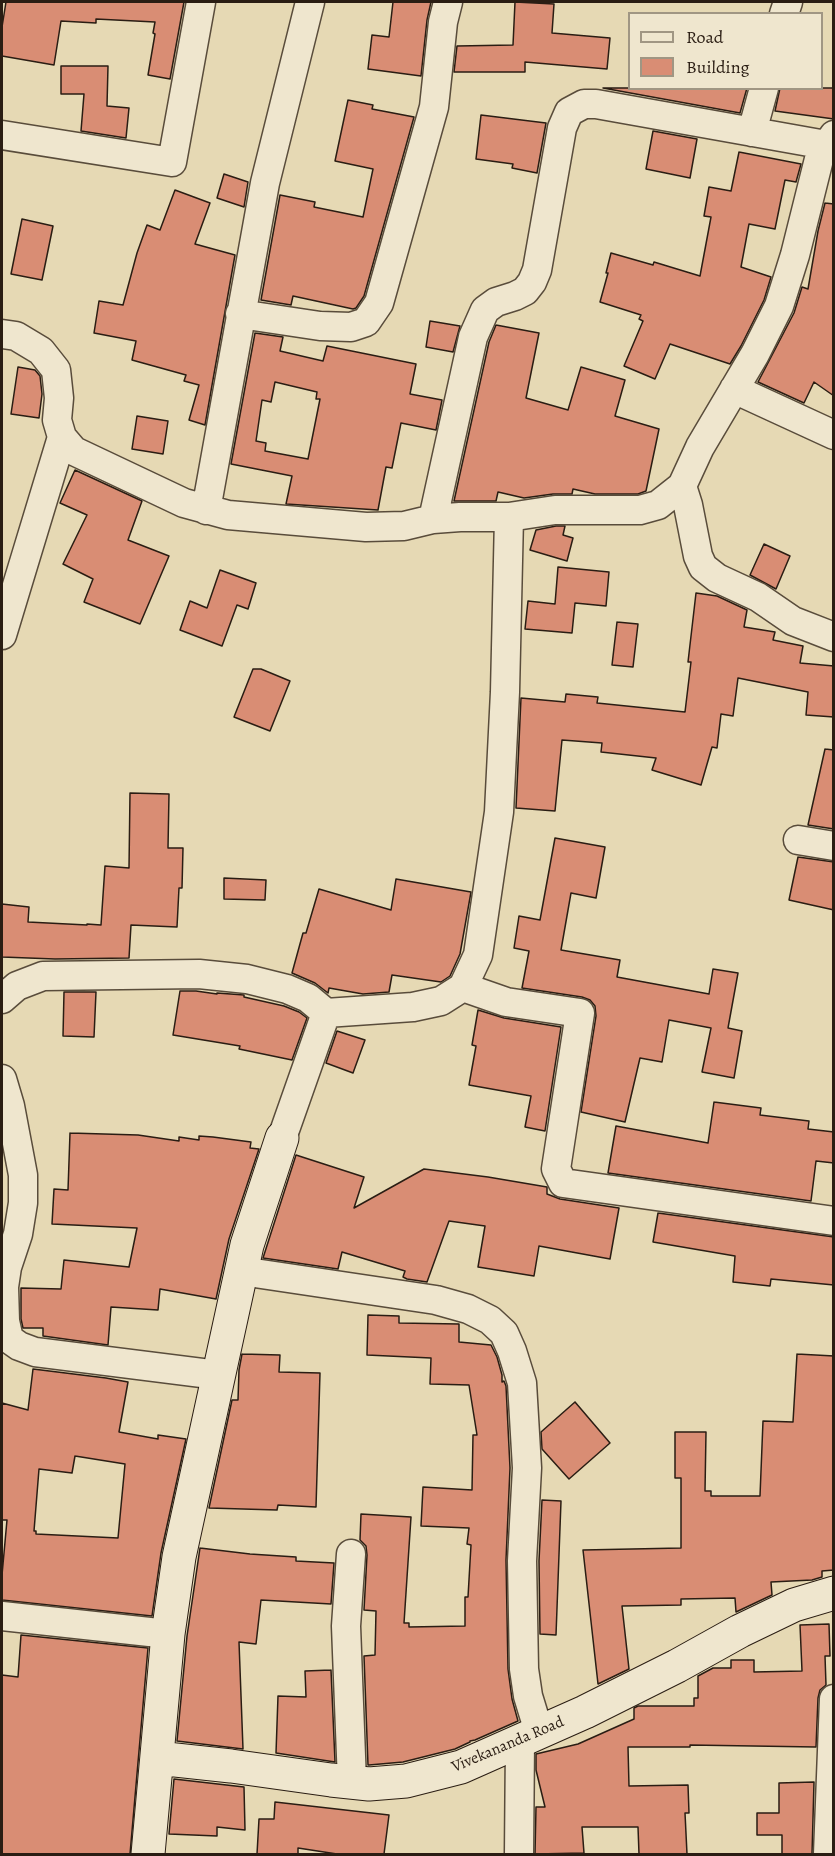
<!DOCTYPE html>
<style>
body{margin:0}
#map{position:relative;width:835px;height:1856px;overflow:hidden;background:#e6d9b4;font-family:Alegreya,serif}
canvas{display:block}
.frame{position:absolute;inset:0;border:3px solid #2a1d13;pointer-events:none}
.legend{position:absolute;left:628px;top:12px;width:195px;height:78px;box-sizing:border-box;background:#efe6ce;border:2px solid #a09683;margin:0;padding:8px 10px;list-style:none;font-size:18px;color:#2a1d13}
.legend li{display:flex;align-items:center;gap:12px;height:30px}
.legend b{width:30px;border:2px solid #a09683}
</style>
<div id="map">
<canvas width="835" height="1856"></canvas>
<div class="frame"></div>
<ul class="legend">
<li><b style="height:8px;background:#efe6ce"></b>Road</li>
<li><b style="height:16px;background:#d98d74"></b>Building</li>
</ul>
</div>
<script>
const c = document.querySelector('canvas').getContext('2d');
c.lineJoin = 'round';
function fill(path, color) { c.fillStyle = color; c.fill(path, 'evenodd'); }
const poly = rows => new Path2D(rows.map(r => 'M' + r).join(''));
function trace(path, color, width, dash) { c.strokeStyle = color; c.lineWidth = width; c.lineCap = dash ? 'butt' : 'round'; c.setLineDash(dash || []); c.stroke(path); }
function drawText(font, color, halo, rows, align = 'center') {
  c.font = font + ' Alegreya,serif'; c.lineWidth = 4.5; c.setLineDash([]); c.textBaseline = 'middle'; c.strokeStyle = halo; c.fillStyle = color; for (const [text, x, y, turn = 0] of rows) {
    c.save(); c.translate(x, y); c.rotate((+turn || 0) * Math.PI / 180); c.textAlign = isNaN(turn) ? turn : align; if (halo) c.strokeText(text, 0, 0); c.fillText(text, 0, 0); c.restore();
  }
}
const building = poly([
 [6,2,184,2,170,79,148,75,155,34,153,33,155,22,96,19,96,23,61,21,54,65,2,56,2,27,6,2],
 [393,2,431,2,427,20,421,76,368,69,372,35,389,37,393,2],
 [515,2,554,4,552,33,610,38,607,69,525,62,525,72,454,72,457,46,513,45,515,2],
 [61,66,108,66,107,106,129,108,126,138,81,131,84,94,61,94,61,66],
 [603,88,747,88,740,113,603,88],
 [780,88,834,88,834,119,775,111,780,88],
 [348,100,373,105,372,109,414,117,364,296,356,308,353,309,293,296,291,305,261,300,280,195,315,202,314,207,363,217,373,169,335,161,348,100],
 [481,115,546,123,537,173,512,168,513,164,476,159,481,115],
 [653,131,697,139,690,178,646,169,653,131],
 [739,152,801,164,796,182,785,180,775,229,749,224,741,267,771,277,764,300,741,346,730,364,670,344,655,379,624,366,643,321,639,319,641,315,600,302,608,273,606,273,611,253,653,265,654,262,700,276,711,217,704,216,709,187,731,191,739,152],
 [224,174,248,182,244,207,217,198,224,174],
 [175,190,210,203,195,244,235,255,205,425,189,420,199,385,184,381,186,375,132,360,136,341,94,333,99,301,123,305,137,253,147,225,160,230,175,190],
 [825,203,834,204,834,396,814,382,804,403,758,382,794,313,802,287,808,289,818,231,825,203],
 [22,219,53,226,42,280,11,274,22,219],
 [430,321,460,326,453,352,426,347,430,321],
 [496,325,539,333,526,398,568,410,581,367,625,380,615,416,659,429,646,491,638,494,595,494,573,489,572,494,553,494,524,498,498,492,496,501,454,501,489,342,496,325],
 [255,333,283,337,280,351,323,361,327,346,416,364,410,394,442,400,436,430,401,423,392,468,386,467,378,510,286,504,292,476,231,464,255,333],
 [275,382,317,392,316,399,320,399,308,459,265,451,266,443,256,441,262,400,271,402,275,382],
 [18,367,35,370,40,376,42,394,39,418,11,414,18,367],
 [137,416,168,421,163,454,132,449,137,416],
 [75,470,142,501,128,540,169,556,140,624,84,602,93,579,63,564,87,515,60,503,75,470],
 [556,526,565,526,563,535,573,538,567,561,530,550,536,530,556,526],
 [764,544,790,556,776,589,750,575,764,544],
 [558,567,609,572,606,606,575,603,572,633,525,629,528,601,555,604,558,567],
 [220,570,256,583,248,609,237,605,222,646,180,630,190,601,207,608,220,570],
 [696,593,717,596,747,610,744,627,775,632,773,640,803,646,800,663,834,666,834,717,806,715,808,692,738,678,733,716,721,714,717,748,712,747,701,785,652,770,656,758,601,752,602,743,562,740,555,811,516,808,521,698,565,702,566,694,598,697,597,703,685,712,691,662,688,662,696,593],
 [617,622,638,624,633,667,612,665,617,622],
 [253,669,261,669,290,681,270,731,234,717,253,669],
 [825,749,834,750,834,829,808,825,825,749],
 [130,793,169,794,168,848,183,848,182,888,179,888,177,927,131,925,129,958,55,959,2,957,2,904,29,907,28,922,87,925,87,924,101,925,105,866,129,868,130,793],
 [555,838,605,847,596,898,571,893,561,950,620,960,617,977,709,994,713,969,738,973,728,1028,742,1031,734,1078,702,1072,711,1028,669,1020,662,1062,640,1058,625,1122,581,1112,596,1016,595,1006,590,1000,582,997,522,988,529,951,514,948,519,916,540,920,555,838],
 [798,857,834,862,834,910,789,900,798,857],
 [224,878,266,880,265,900,224,899,224,878],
 [396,879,471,892,460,954,450,976,441,982,392,975,389,992,363,994,329,988,328,993,315,983,292,973,303,933,306,933,319,889,391,910,396,879],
 [180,991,196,991,217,994,217,993,244,995,244,997,284,1006,299,1012,307,1018,292,1060,239,1049,240,1046,173,1035,180,991],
 [64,992,96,992,94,1037,63,1036,64,992],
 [478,1010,504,1018,561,1027,545,1131,525,1127,531,1096,469,1085,476,1046,472,1045,478,1010],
 [337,1031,365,1040,353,1073,326,1063,337,1031],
 [714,1102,761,1108,760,1115,809,1121,808,1129,834,1132,834,1163,816,1161,811,1201,608,1173,616,1126,708,1143,714,1102],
 [70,1133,138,1135,179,1141,179,1137,199,1140,199,1136,213,1137,251,1142,250,1148,259,1149,229,1239,216,1299,160,1289,158,1310,111,1307,108,1345,43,1336,43,1328,23,1328,21,1319,21,1288,61,1289,64,1260,129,1267,137,1228,52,1224,54,1189,68,1190,70,1133],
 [296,1155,364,1177,354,1208,424,1169,488,1177,547,1187,547,1194,560,1199,619,1208,610,1259,539,1246,534,1276,478,1267,485,1226,449,1221,427,1282,407,1279,403,1277,405,1271,342,1252,338,1269,263,1258,296,1155],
 [658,1213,834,1237,834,1285,771,1279,770,1286,733,1282,735,1256,653,1242,658,1213],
 [368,1315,399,1316,399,1323,459,1324,459,1342,491,1345,497,1357,502,1375,502,1382,504,1381,506,1386,510,1468,506,1560,508,1669,512,1699,518,1721,475,1740,470,1741,470,1742,455,1749,403,1762,369,1765,368,1765,364,1656,375,1655,376,1611,364,1610,367,1555,366,1546,360,1540,361,1514,411,1517,404,1623,409,1623,409,1627,465,1626,465,1597,468,1597,471,1545,467,1544,469,1528,421,1526,423,1487,472,1490,473,1435,477,1435,469,1385,430,1384,431,1358,367,1355,368,1315],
 [242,1354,280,1355,279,1372,320,1373,316,1507,278,1505,277,1510,209,1508,232,1400,238,1400,239,1370,242,1354],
 [797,1354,834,1356,834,1570,822,1571,822,1577,812,1580,771,1582,772,1595,736,1612,735,1598,681,1599,681,1605,622,1606,629,1669,598,1684,583,1550,681,1548,681,1478,675,1478,675,1432,706,1432,705,1491,711,1491,711,1496,760,1496,763,1421,793,1422,797,1354],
 [33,1369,106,1378,128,1382,119,1432,158,1439,158,1435,186,1439,161,1553,152,1616,2,1600,2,1575,7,1520,2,1520,2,1403,28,1410,33,1369],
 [75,1456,125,1464,118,1538,36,1534,36,1531,34,1531,39,1469,72,1473,75,1456],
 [575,1402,610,1443,569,1479,542,1449,541,1432,575,1402],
 [542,1500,561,1501,556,1635,540,1634,539,1561,542,1500],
 [200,1548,250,1554,296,1557,296,1561,334,1563,331,1604,261,1600,256,1644,239,1642,243,1749,177,1741,187,1636,200,1548],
 [829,1624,830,1656,825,1656,826,1685,820,1690,818,1698,816,1747,690,1745,690,1747,628,1747,629,1786,688,1785,689,1813,685,1813,687,1854,639,1854,638,1827,582,1827,584,1853,535,1854,536,1807,545,1807,536,1770,536,1754,578,1744,634,1719,634,1708,638,1706,694,1706,694,1698,698,1698,698,1676,713,1668,731,1668,731,1660,754,1660,754,1672,802,1671,800,1625,829,1624],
 [21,1635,148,1648,130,1854,2,1854,2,1675,18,1677,21,1635],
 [331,1670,335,1762,276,1753,278,1696,306,1697,305,1671,331,1670],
 [174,1779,244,1787,245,1830,217,1827,217,1836,169,1834,174,1779],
 [814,1782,812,1854,782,1854,782,1835,757,1835,757,1813,779,1813,779,1783,814,1782],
 [275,1802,389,1815,384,1854,337,1854,298,1848,298,1854,257,1854,259,1819,274,1819,275,1802]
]);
const street = poly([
 [784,14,788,2],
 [752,132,764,88],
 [2,135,172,162,201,2],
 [240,314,320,326,351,327,366,322,379,303,434,107,443,22,448,2],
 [2,334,16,336,41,351,56,370,59,398,57,420,62,437,74,451,184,503,228,515,366,527,404,526,433,519,460,517,509,517],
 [734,389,834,435],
 [682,486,688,505,698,556,703,567,717,578,758,597,793,621,834,637],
 [206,510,265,183,310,2],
 [433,519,473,337,485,310,496,302,515,296,525,291,532,282,537,270,562,128,569,112,584,104,596,104,826,145],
 [2,635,62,437],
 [798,840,834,846],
 [463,987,506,1002,580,1013,556,1169,563,1183,834,1221],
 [2,999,17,986,43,976,199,974,247,979,287,989,308,998,326,1013,282,1138],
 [326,1013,413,1007,441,1001,463,987,478,955,499,812,505,692,509,517,555,510,640,510,658,505,682,486,700,447,755,354,779,306,795,255,820,155,834,135],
 [2,1079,10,1106,23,1175,23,1203,18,1234,7,1267,4,1287,5,1321,9,1339,19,1346,35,1352,218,1375],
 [241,1271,436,1300,468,1309,490,1320,504,1333,512,1351,522,1383,527,1468,522,1561,524,1669,528,1696,539,1732],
 [351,1554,346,1626,352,1782],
 [2,1616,168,1634],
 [519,1854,520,1741],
 [828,1854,834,1699]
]);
const secondary = poly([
 [157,1758,231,1766,331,1780,369,1784,406,1781,461,1767,585,1712,677,1666,740,1631,794,1605,834,1593],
 [148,1854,168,1634,179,1557,247,1245,282,1138]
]);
const streetNames = [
 ["Vivekananda Road",508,1745,-23]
];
fill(building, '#d98d74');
trace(building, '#2a1d13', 1.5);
trace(street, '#594c3b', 31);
trace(secondary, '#2a1d13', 35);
trace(street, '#efe6ce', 28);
trace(secondary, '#efe6ce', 33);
drawText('16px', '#2a1d13', '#efe6ce', streetNames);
</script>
